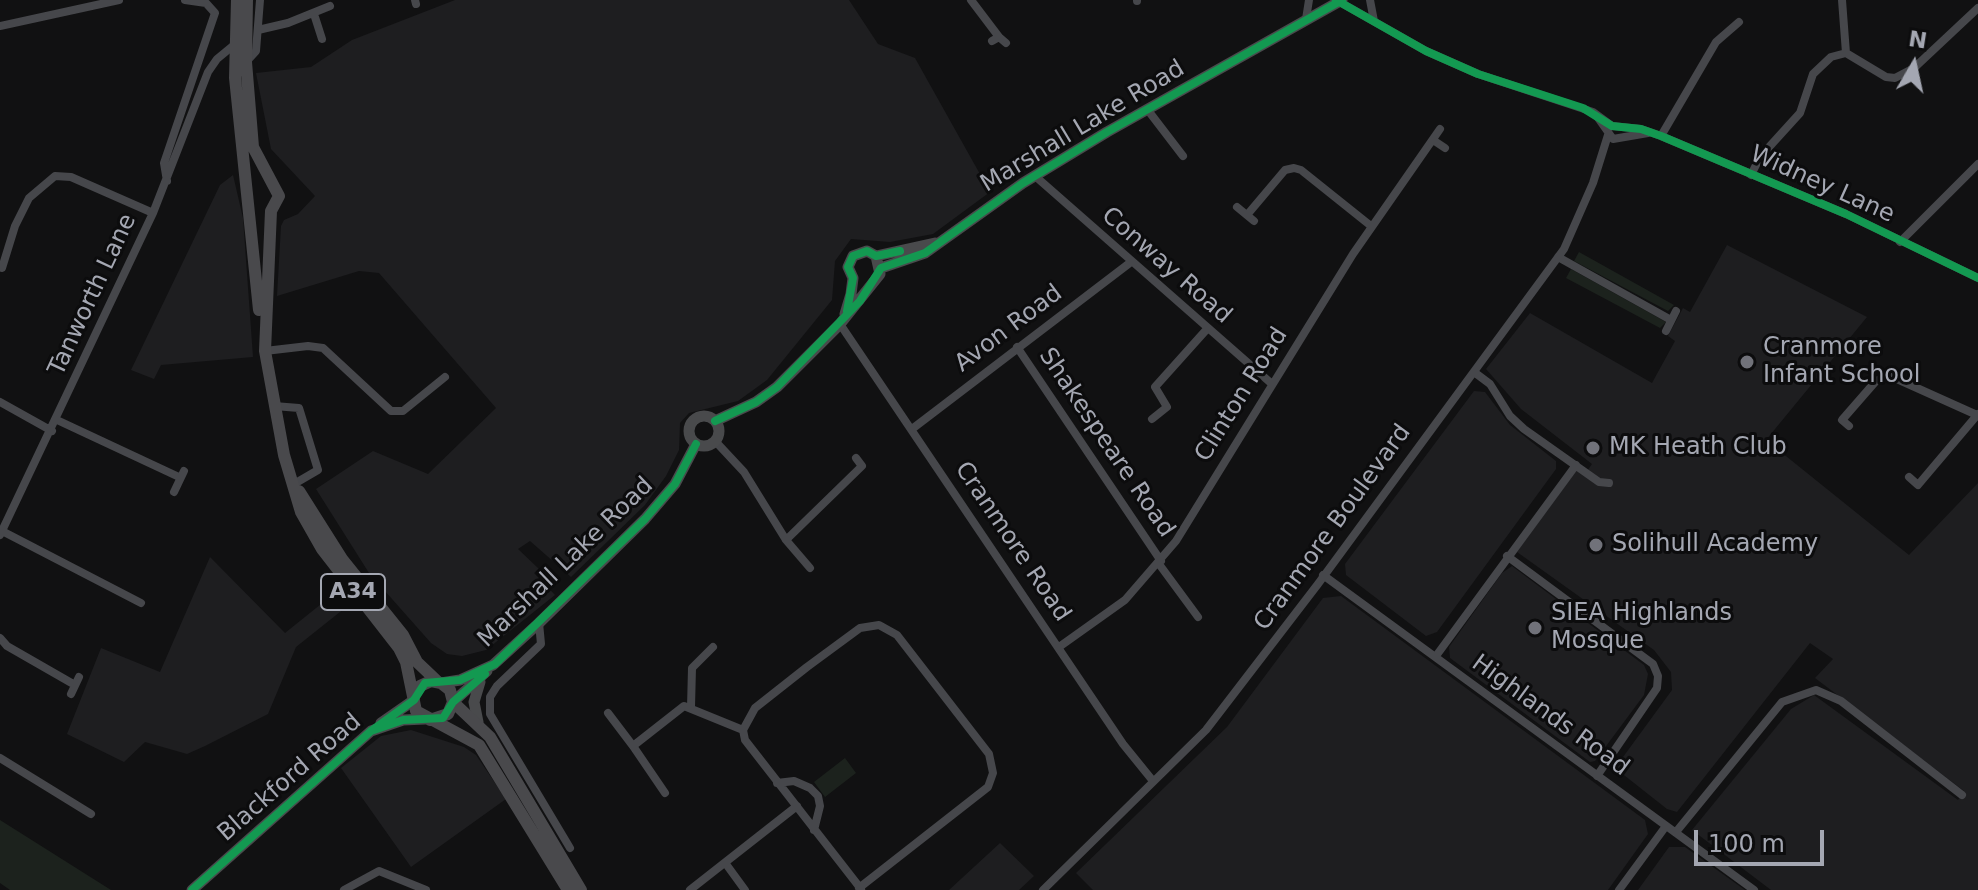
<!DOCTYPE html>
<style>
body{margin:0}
#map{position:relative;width:1978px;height:890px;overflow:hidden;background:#111112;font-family:"DejaVu Sans",sans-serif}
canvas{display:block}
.north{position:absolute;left:1874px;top:24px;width:80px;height:80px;-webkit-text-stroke:6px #0c0c0d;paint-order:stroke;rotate:9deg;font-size:22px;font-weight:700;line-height:32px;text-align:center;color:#a4a7b2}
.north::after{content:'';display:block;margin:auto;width:28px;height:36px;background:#a4a7b2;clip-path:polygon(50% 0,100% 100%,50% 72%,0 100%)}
.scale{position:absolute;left:1694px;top:830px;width:130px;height:36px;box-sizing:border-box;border:4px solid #a4a7b2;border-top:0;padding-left:10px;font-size:24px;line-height:28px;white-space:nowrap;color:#a4a7b2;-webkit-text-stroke:6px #0c0c0d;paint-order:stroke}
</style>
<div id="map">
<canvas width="1978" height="890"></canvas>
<div class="north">N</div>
<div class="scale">100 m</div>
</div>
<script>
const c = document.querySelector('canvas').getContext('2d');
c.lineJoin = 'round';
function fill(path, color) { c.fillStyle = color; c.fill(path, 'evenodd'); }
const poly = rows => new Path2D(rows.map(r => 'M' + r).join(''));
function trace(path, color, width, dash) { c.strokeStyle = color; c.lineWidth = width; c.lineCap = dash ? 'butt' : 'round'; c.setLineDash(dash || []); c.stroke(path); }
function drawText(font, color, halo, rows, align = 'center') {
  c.font = font + ' "DejaVu Sans",sans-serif'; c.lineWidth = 6; c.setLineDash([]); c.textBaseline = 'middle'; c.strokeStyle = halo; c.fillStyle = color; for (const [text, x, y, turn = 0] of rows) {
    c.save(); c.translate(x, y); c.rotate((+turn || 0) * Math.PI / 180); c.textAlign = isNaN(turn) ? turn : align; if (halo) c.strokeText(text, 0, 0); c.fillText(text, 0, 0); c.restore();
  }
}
const built = poly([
 [455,0,849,0,878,44,915,58,990,192,933,234,890,242,851,239,835,261,832,300,767,380,738,401,689,413,680,423,679,450,666,476,645,505,571,577,530,541,518,549,539,569,534,573,555,595,486,650,462,656,447,654,431,643,369,573,316,489,373,451,428,474,496,408,379,273,359,271,277,296,281,226,284,220,298,214,315,196,271,149,256,73,311,67,352,40],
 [233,175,243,218,253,357,161,365,154,379,131,370,220,185],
 [1727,245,1867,317,1766,440,1909,555,1978,483,1978,890,1771,890,1692,830,1791,709,1814,695,1958,800,1964,791,1815,678,1833,659,1810,643,1677,812,1667,809,1615,768,1672,690,1671,672,1654,650,1517,552,1577,469,1585,474,1592,464,1521,409,1486,369,1530,313,1652,383,1675,341,1668,336,1683,308,1690,312],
 [1474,391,1485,392,1510,425,1556,461,1556,469,1437,632,1426,636,1346,575,1345,564],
 [210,557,285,633,341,588,350,604,296,647,268,714,205,746,187,754,145,742,124,762,67,734,101,648,160,672],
 [1512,566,1644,665,1648,674,1644,695,1595,761,1590,762,1450,658,1449,647,1502,573],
 [1341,596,1645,820,1648,834,1608,890,1093,890,1076,873,1227,727,1323,598],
 [411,730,464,747,476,755,506,799,411,867,341,768,381,736],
 [1000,843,1034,876,1019,890,949,890],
 [1669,847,1685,847,1745,890,1638,890]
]);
const green = poly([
 [1579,252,1674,305,1668,311,1574,261],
 [1571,269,1666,322,1660,328,1566,278],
 [845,758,856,773,825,797,814,782],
 [0,820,111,890,10,890,0,883]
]);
const minor = poly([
 [415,0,416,4],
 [971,0,999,37],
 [1370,0,1374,21],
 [1842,0,1846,53],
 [1137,1,1137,0],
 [1338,1,1426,51,1478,74,1593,112,1612,126],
 [314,14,322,39],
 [1306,19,1309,0],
 [0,26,119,0],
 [258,30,288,23,330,6],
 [992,41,999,37,1006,43],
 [246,62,256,51,260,0],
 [1147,109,1183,156],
 [1596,115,1613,139,1648,133],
 [1612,126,1641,129,1661,136,1846,214,1978,278],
 [1661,136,1716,42,1739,22],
 [1433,140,1445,148],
 [1751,175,1760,157,1800,113,1813,74,1831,57,1846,53,1886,77,1895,78,1914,68,1978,8],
 [1035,176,1272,384],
 [167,181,164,163,215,13,206,3,185,0],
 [1237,207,1254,221],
 [1247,215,1285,170,1294,168,1301,170,1371,226],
 [1900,242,1978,164],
 [1558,257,1671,320],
 [2,268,15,226,29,198,55,176,71,177,153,213],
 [840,324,1123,744,1153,781],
 [1666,331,1676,311],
 [1017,347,1161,561],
 [265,351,308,346,323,348,391,411,403,411,445,377],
 [1474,372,1490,384,1510,416,1524,429,1599,482,1609,483],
 [0,402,52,431],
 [274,406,299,408,318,470,294,484],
 [1152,419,1167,407,1155,387,1207,329],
 [57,420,179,477],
 [1849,426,1842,420,1876,381,1888,375,1977,415],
 [912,429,1131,262],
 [716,442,744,472,786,540,810,568],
 [1909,477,1918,485,1978,414],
 [174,492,184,471],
 [2,531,141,603],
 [0,535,153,213,208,72,217,59,234,45],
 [786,540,862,466,856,458],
 [1507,556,1653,664,1658,676,1657,688,1597,776],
 [1159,564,1198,617],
 [1323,575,1754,890],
 [539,623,541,644,497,686,490,697,490,714,570,848],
 [0,638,7,646,75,685],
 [1059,647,1125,600,1176,541,1353,254,1440,129],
 [1436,656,1576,465],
 [71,694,79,677],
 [691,707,692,668,713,647],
 [608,713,633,746,684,706,743,730,745,740,861,889],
 [743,730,755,708,807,667,860,628,879,625,897,635,989,754,993,773,988,787,859,888],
 [633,746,665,793],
 [0,758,91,814],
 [777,783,794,781,810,788,818,796,820,806,814,830],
 [1676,832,1782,702,1816,690,1841,701,1962,795],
 [726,864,745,890],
 [344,890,379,871,426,890],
 [690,890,797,806],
 [1043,890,1206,730,1318,584,1564,249,1593,183,1608,135],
 [1619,890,1666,826]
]);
const major = poly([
 [881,268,925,253,1023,183,1107,132,1342,0],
 [845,314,851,294,853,278,848,267,853,256,867,251,876,256,935,243],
 '689 431a15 15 0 1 1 30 0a15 15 0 1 1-30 0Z',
 [715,421,756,402,777,387,840,324,880,274,876,256],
 [441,683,460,680,493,665,539,623,645,519,675,484,696,444],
 [453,702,487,671],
 [478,722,474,702,480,682],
 [381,723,414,700],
 [192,890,371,731,403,720,425,719]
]);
const highway = poly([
 [237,0,235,78,259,310],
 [247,0,246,62,253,147,279,196,271,211,265,351,284,455,301,512,322,549,399,648,406,662,416,711,479,745,568,890],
 [299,491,342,559,403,635,417,662,437,681],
 [414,696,420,686,431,681,441,683,450,690,453,702,448,714,430,720],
 [453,702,490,737,581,890]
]);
const cycleway = poly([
 [1336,0,1426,51,1478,74,1583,108,1612,126,1641,129,1661,136,1846,214,1978,278],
 [847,311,853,278,848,267,853,256,867,251,876,256,900,251],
 [715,421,756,402,777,387,860,301,881,268,925,253,1023,183,1107,132,1342,0],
 [371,731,414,700,425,683,460,680,495,664,645,519,675,484,696,444],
 [192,890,371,731,403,720,443,718,453,702,485,674]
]);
const markers = [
 [1747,362,8,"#71727a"],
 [1593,448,8,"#71727a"],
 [1596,545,8,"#71727a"],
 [1535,628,8,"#71727a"]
];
const shields = [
 [353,592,64]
];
const shieldNames = [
 ["A34",353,592]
];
const streetNames = [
 ["Marshall Lake Road",1083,127,-31],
 ["Widney Lane",1822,185,24],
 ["Conway Road",1166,266,41],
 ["Tanworth Lane",93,295,-65],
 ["Avon Road",1009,329,-37],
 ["Clinton Road",1242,395,-58],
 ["Shakespeare Road",1106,443,56],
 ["Cranmore Boulevard",1333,528,-54],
 ["Cranmore Road",1012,542,56],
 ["Marshall Lake Road",566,563,-44],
 ["Highlands Road",1550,716,36],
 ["Blackford Road",290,778,-41]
];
const poiNames = [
 ["Cranmore",1763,348],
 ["Infant School",1763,376],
 ["MK Heath Club",1609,448],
 ["Solihull Academy",1612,545],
 ["SIEA Highlands",1551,614],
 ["Mosque",1551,642]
];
fill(built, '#1e1e20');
fill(green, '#1c221d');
trace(minor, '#46474b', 8);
trace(major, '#494a4c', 11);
trace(highway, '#49494c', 12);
trace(cycleway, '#139951', 8);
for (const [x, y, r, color] of markers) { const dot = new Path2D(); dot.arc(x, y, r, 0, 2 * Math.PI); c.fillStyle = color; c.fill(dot); trace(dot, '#0c0c0d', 3); }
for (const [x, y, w] of shields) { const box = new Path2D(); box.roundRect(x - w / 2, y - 18, w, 36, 6); c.fillStyle = '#0c0c0d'; c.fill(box); trace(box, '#a4a7b2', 2); }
drawText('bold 22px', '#a4a7b2', null, shieldNames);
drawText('24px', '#a4a7b2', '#0c0c0d', streetNames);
drawText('24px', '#a4a7b2', '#0c0c0d', poiNames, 'left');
</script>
